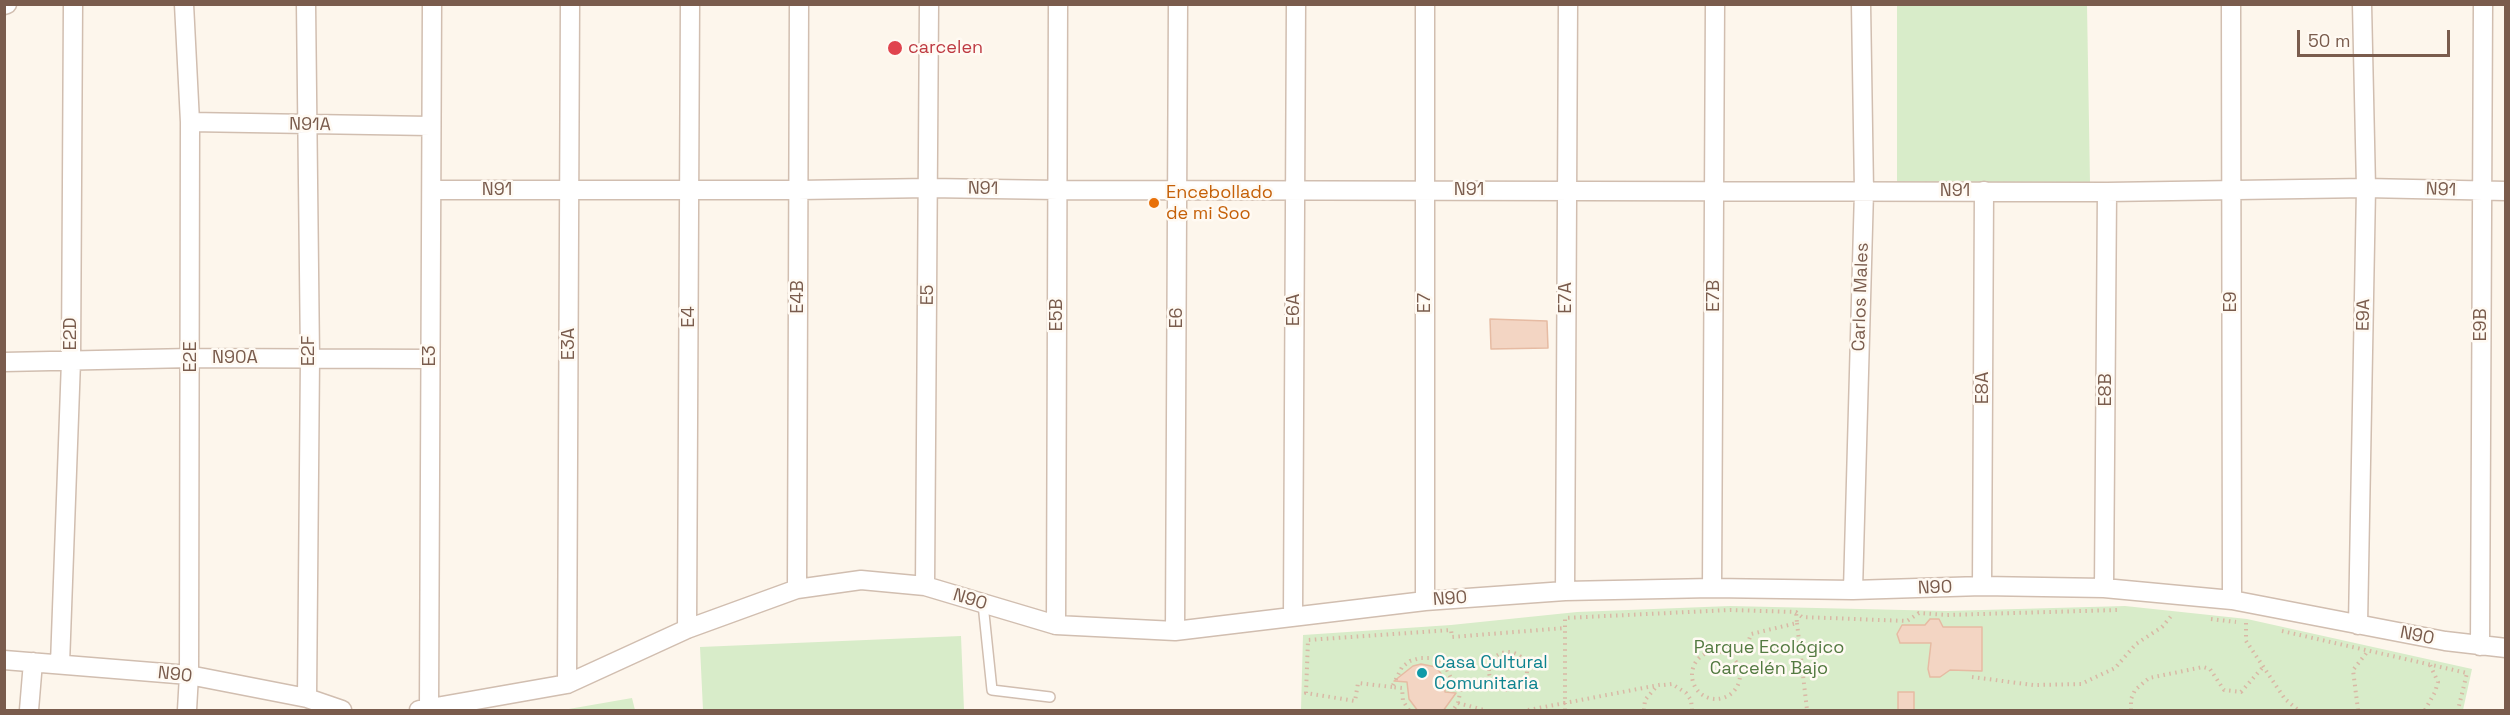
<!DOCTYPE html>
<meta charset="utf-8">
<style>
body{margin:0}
#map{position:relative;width:2510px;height:715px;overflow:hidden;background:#fdf6ec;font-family:"Space Grotesk",sans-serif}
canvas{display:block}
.frame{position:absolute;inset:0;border:6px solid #7a5c4d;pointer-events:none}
.scale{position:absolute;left:2297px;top:30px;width:153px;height:27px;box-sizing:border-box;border:3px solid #7a5c4d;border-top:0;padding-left:8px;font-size:18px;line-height:21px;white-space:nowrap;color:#7a5c4d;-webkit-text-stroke:4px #fffaf3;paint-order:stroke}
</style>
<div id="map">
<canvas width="2510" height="715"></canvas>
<div class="frame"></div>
<div class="scale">50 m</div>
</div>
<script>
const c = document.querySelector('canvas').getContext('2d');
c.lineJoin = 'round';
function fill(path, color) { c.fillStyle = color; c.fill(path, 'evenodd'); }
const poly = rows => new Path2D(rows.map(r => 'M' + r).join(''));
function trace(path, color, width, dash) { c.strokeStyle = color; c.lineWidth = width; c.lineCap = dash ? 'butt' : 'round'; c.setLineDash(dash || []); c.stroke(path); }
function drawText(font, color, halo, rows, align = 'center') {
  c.font = font + ' "Space Grotesk",sans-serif'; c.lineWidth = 5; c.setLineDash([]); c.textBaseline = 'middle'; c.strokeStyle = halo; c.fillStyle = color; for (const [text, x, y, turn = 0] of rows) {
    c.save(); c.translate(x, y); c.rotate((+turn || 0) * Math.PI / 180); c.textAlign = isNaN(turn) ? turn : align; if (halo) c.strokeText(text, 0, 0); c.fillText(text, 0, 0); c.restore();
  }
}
const green = poly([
 [1897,5,2087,5,2090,183,1897,182],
 [1730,606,1947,611,2125,606,2247,619,2472,669,2463,710,1301,710,1303,635,1451,625,1577,612],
 [961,636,964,710,703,710,700,647],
 [632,698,635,710,563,710]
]);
const building = poly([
 [1490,319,1547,321,1548,348,1491,349,1490,319],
 [1930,619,1939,619,1943,627,1982,627,1982,671,1950,670,1940,677,1930,677,1928,669,1931,643,1900,643,1897,634,1902,625,1925,625,1930,619],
 [1421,664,1436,667,1445,679,1445,692,1456,693,1443,711,1418,711,1409,699,1407,682,1394,681,1413,666,1421,664],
 [1898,692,1914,692,1914,711,1898,711,1898,692]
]);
const path = poly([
 [2211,619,2236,622],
 [1797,623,1807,710],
 [2246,623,2246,641,2285,699,2298,710],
 [2282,631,2467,673,2458,710],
 '1692 675a24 24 0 1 1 48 0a24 24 0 1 1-48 0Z',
 '1489 671a19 19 0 1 1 38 0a19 19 0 1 1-38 0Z',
 [1728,654,1745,651,1751,634,1797,623,1796,612],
 [1972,677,2033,685,2081,684,2115,668,2136,644,2162,627,2172,615],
 [1664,685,1672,684,1686,693,1691,700,1692,710],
 [1392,687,1358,683,1355,701,1306,693,1308,640,1451,630,1452,637,1565,628,1565,618,1730,610,1796,612,1802,617,1907,621,1919,613,1947,615,2117,610],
 [1458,703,1484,710],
 [1409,710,1403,701,1402,688,1392,687,1402,667,1410,661,1420,658,1430,658,1439,662,1446,668,1451,678,1451,687,1461,688,1458,703,1453,710],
 [1528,710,1565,703,1565,628],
 [1565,710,1565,703,1664,684],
 [1644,710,1645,700,1656,687],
 [2131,710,2131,699,2135,690,2149,678,2203,667,2210,669,2224,690,2241,692,2263,667],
 [2358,710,2353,670,2368,651],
 [2425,710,2435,692,2438,682,2430,665]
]);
const lane = poly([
 [983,604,992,690,1050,697]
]);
const street = poly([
 [184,4,190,122,189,675,187,710],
 [306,4,310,358,307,698],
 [2231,4,2232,600],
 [4,5,7,4],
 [190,122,430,126],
 [432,190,798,190,929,188,1058,190,2107,192,2366,188,2506,191],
 [4,362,191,358,430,359],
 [925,586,929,4],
 [1982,586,1984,191],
 [1712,588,1715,4],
 [2104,588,2107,192],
 [797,589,799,4],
 [1853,590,1864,191,1861,4],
 [1565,591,1568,4],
 [1425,601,1425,4],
 [1293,616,1296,4],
 [1056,625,1058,4],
 [2358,625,2366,188,2362,4],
 [687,629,690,4],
 [1175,631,1178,4],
 [2480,646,2483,4],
 [4,660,189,675,307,698,342,710],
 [60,664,71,361,73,4],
 [567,684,570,4],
 [429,708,432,4],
 [29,710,33,662],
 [419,710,567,684,687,629,797,589,861,580,925,586,1056,625,1175,631,1425,601,1565,591,1712,588,1853,590,1982,586,2104,588,2232,600,2445,641,2506,648]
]);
const markers = [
 [895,48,8,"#e0444e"],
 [1154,203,6,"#e8710a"],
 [1422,673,6,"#0f9aa8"]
];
const healthNames = [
 ["carcelen",908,48]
];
const streetNames = [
 ["N91A",310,125,1],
 ["N91",983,189,1],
 ["N91",497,190],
 ["N91",1469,190],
 ["N91",2441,190,2],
 ["N91",1955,191],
 ["E5",928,295,-89],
 ["E7B",1714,296,-90],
 ["E4B",798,297,-90],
 ["Carlos Males",1861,297,-88],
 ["E7A",1566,298,-90],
 ["E9",2231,302,-90],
 ["E7",1425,303,-90],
 ["E6A",1294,310,-90],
 ["E5B",1057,315,-90],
 ["E9A",2364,315,-89],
 ["E4",689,317,-90],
 ["E6",1177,318,-90],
 ["E9B",2481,325,-90],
 ["E2D",71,334,-90],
 ["E3A",569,344,-90],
 ["E2F",309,351,-90],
 ["E3",430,356,-90],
 ["E2E",191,357,-90],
 ["N90A",235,358],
 ["E8A",1983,388,-90],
 ["E8B",2106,390,-90],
 ["N90",1935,588,-2],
 ["N90",1450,599,-4],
 ["N90",970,600,17],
 ["N90",2417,636,11],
 ["N90",175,675,6]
];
const foodNames = [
 ["Encebollado",1166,193],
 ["de mi Soo",1166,214]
];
const parkNames = [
 ["Parque Ecológico",1769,648],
 ["Carcelén Bajo",1769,669]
];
const cultureNames = [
 ["Casa Cultural",1434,663],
 ["Comunitaria",1434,684]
];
fill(green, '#d8ecc9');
fill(building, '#f3d5c3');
trace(building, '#e6bba3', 1.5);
trace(lane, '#d1beb0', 12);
trace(street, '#d1beb0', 21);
trace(path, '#d9b8a5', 4, [1.5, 4.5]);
trace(lane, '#fff', 9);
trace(street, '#fff', 18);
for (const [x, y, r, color] of markers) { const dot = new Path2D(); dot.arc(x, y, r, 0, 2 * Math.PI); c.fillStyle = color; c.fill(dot); trace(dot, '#fffaf3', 2); }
drawText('18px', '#be3a42', '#fffaf3', healthNames, 'left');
drawText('18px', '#7a5c4d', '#fffaf3', streetNames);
drawText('18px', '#c56008', '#fffaf3', foodNames, 'left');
drawText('18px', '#537a41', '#fffaf3', parkNames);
drawText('18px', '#0d838f', '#fffaf3', cultureNames, 'left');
</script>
